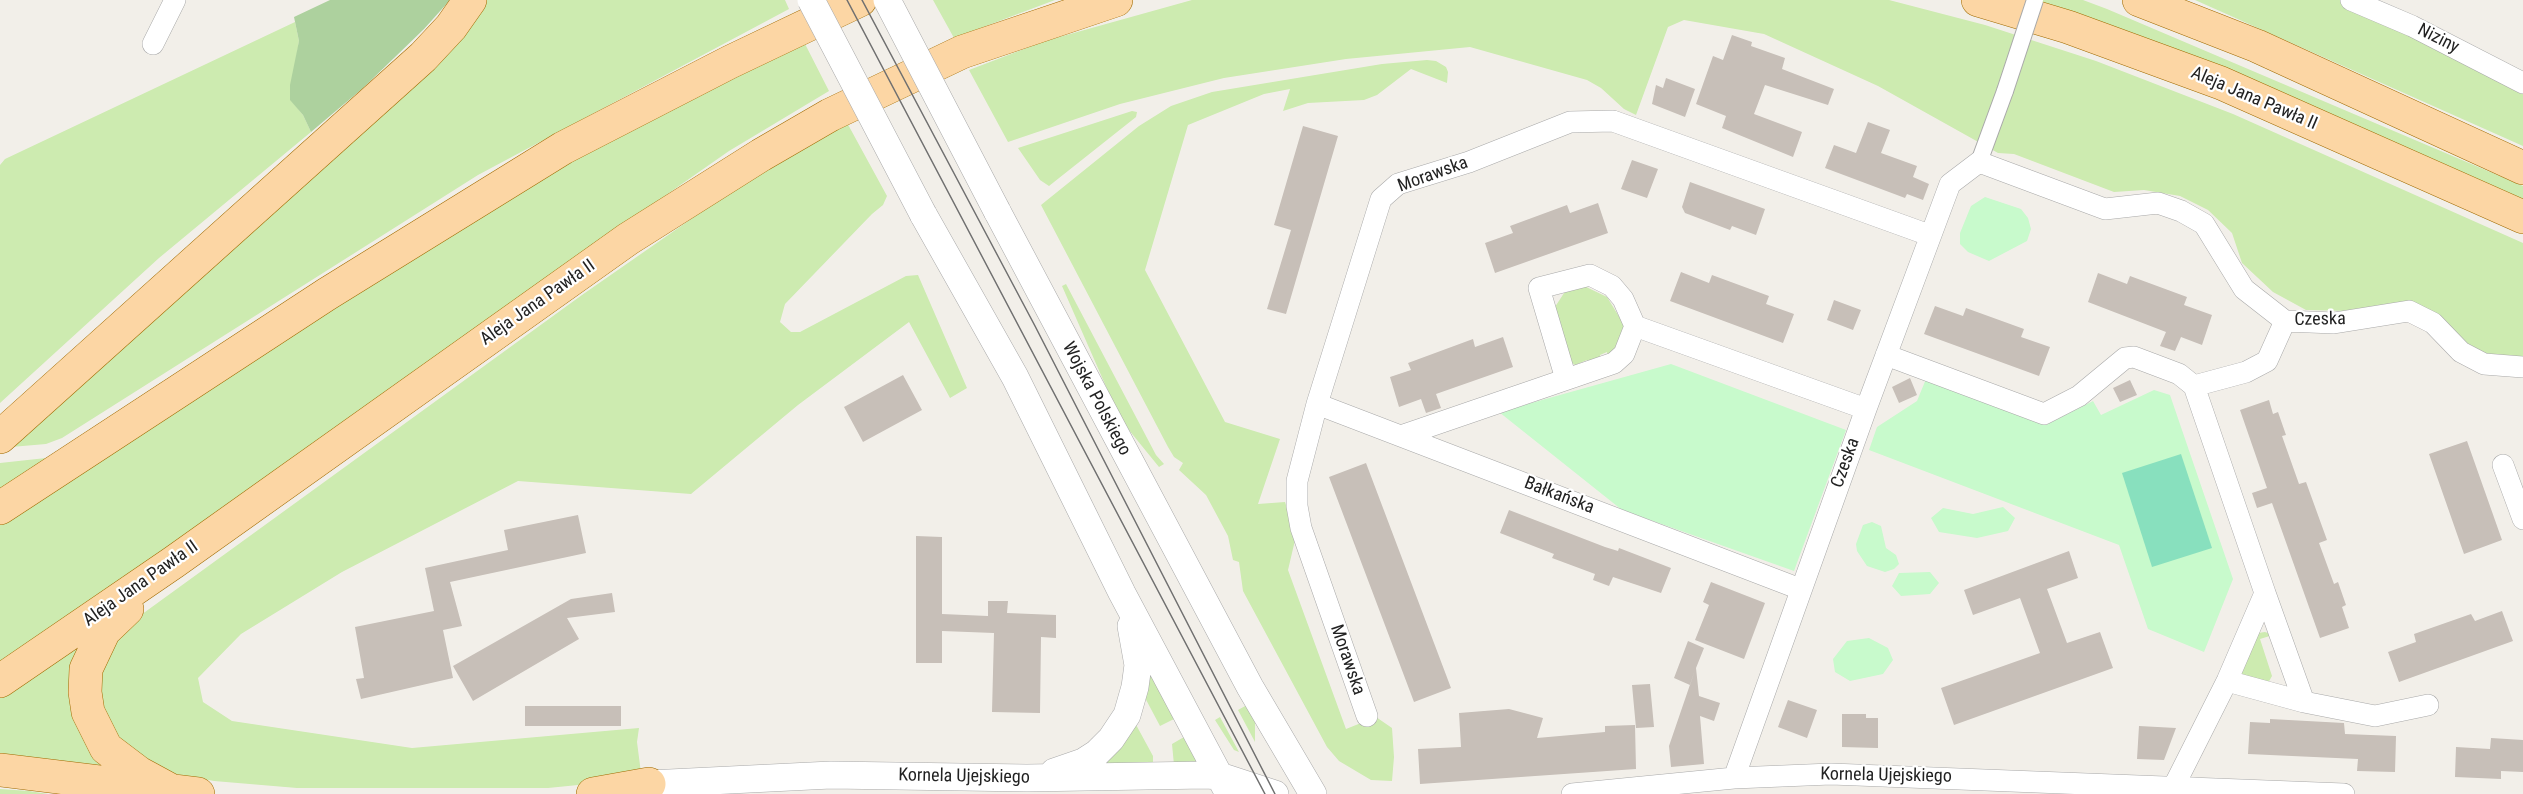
<!DOCTYPE html>
<meta charset="utf-8">
<style>
body{margin:0}
canvas{display:block;background:#f2efe9}
</style>
<canvas width="2523" height="794"></canvas>
<script>
const c = document.querySelector('canvas').getContext('2d');
c.lineJoin = 'round';
function fill(path, color) { c.fillStyle = color; c.fill(path, 'evenodd'); }
const poly = rows => new Path2D(rows.map(r => 'M' + r).join(''));
function trace(path, color, width, dash) { c.strokeStyle = color; c.lineWidth = width; c.lineCap = dash ? 'butt' : 'round'; c.setLineDash(dash || []); c.stroke(path); }
function drawText(font, color, halo, rows, align = 'center') {
  c.font = font + ' "Roboto Condensed",sans-serif'; c.lineWidth = 4.5; c.setLineDash([]); c.textBaseline = 'middle'; c.strokeStyle = halo; c.fillStyle = color; for (const [text, x, y, turn = 0] of rows) {
    c.save(); c.translate(x, y); c.rotate((+turn || 0) * Math.PI / 180); c.textAlign = isNaN(turn) ? turn : align; if (halo) c.strokeText(text, 0, 0); c.fillText(text, 0, 0); c.restore();
  }
}
const grass = poly([
 [486,0,785,0,789,9,478,175,62,438,46,444,11,447],
 [933,0,1055,0,954,38],
 [1192,0,1889,0,1985,25,2096,61,2233,114,2523,243,2523,363,2475,355,2439,322,2350,311,2306,310,2273,292,2242,263,2232,233,2208,210,2180,196,2144,190,2114,192,2014,154,1998,153,1878,86,1764,34,1684,20,1668,27,1636,115,1624,109,1601,88,1587,80,1470,47,1346,59,1224,78,1120,104,1008,142,969,70,1045,41],
 [2035,0,2083,0,2107,9,2509,180,2523,186,2523,200,2263,85],
 [2195,0,2351,0,2523,89,2523,146],
 [295,22,299,41,290,99,303,115,311,132,159,258,0,403,0,165,5,159],
 [803,40,829,91,729,151,470,332,0,666,0,525,177,405,577,158],
 [1427,60,1436,61,1446,67,1448,72,1447,83,1411,69,1377,95,1364,100,1308,103,1283,111,1290,89,1264,94,1188,125,1145,270,1225,422,1280,439,1258,504,1285,502,1296,536,1288,570,1346,729,1376,717,1392,728,1394,757,1392,781,1371,780,1339,761,1327,747,1243,591,1239,562,1233,560,1228,536,1206,495,1179,470,1183,463,1174,457,1168,447,1041,205,1139,126,1171,106,1212,92,1382,64],
 [1132,111,1137,112,1136,117,1049,186,1040,180,1018,148],
 [845,119,887,196,883,205,872,214,785,304,780,322,791,332,800,332,906,276,918,275,967,388,950,398,909,322,798,405,691,494,518,481,342,572,241,634,198,678,203,702,232,721,412,748,639,728,637,742,641,773,628,780,548,788,297,788,214,781,159,771,108,742,96,668,134,620,582,295,740,185],
 [1066,284,1156,455,1164,464,1159,467,1124,424,1115,407,1062,286],
 [1580,284,1607,297,1623,323,1624,330,1620,345,1609,360,1607,352,1600,355,1602,363,1590,367,1587,360,1575,365,1572,363,1553,310,1566,290],
 [46,458,0,496,0,463],
 [93,632,107,770,0,758,0,696],
 [2265,632,2273,635,2260,639,2272,676,2268,683,2242,676,2240,669,2258,633],
 [1146,666,1174,719,1160,726,1143,694],
 [1247,705,1255,719,1255,742,1238,710],
 [1220,717,1239,752,1234,750,1215,720],
 [1134,721,1153,756,1153,766,1099,767],
 [1184,737,1197,762,1174,765,1172,744],
 [0,789,29,791,48,794,0,794]
]);
const forest = poly([
 [330,0,450,0,424,29,363,88,311,132,303,115,290,100,290,85,299,41,294,17]
]);
const park = poly([
 [1985,197,2021,209,2028,218,2031,229,2027,241,1989,261,1968,252,1960,244,1960,233,1971,206],
 [1671,364,1846,430,1794,571,1622,510,1499,412],
 [1926,379,2046,425,2093,401,2101,415,2154,390,2170,395,2233,579,2204,652,2148,629,2119,545,1869,450,1877,427,1917,401],
 [2003,507,2015,518,2008,531,1977,538,1939,532,1931,518,1943,508,1973,514],
 [1872,522,1881,526,1886,548,1896,555,1899,564,1894,569,1885,572,1867,566,1857,551,1856,544,1863,525],
 [1930,572,1939,583,1930,594,1901,596,1892,586,1899,573],
 [1869,638,1888,648,1893,660,1883,674,1850,681,1835,672,1833,659,1847,641]
]);
const pitch = poly([
 [2181,454,2212,548,2152,567,2122,473]
]);
const building = poly([
 [1732,35,1752,42,1751,46,1785,58,1782,69,1834,89,1828,105,1765,85,1754,114,1802,132,1793,157,1722,128,1726,116,1696,104,1713,56,1723,60],
 [1666,78,1695,89,1685,117,1652,104,1656,85,1663,88],
 [1868,122,1890,130,1881,153,1917,166,1913,177,1929,184,1923,200,1907,194,1905,198,1825,168,1834,145,1856,153],
 [1303,126,1338,136,1286,314,1267,309,1291,230,1274,225],
 [1632,160,1658,169,1647,198,1621,189],
 [1690,182,1765,209,1756,235,1732,226,1730,230,1685,213,1682,207],
 [1598,203,1608,233,1495,273,1485,243,1513,233,1510,226,1567,205,1570,213],
 [1681,272,1709,283,1712,275,1769,296,1766,304,1794,314,1783,343,1670,301],
 [2098,273,2127,284,2130,276,2187,297,2184,305,2212,315,2202,345,2181,337,2175,351,2160,346,2166,332,2088,302],
 [1834,300,1861,310,1853,330,1827,320],
 [1935,306,1963,316,1966,308,2024,329,2021,337,2050,347,2039,376,1924,334],
 [1503,337,1513,367,1436,394,1441,408,1426,413,1421,399,1399,407,1390,377,1411,370,1408,363,1473,339,1475,347],
 [903,375,922,410,863,442,844,407],
 [1910,378,1917,395,1899,403,1892,387],
 [2130,380,2137,395,2120,402,2113,388],
 [2269,400,2273,414,2278,412,2286,435,2282,436,2299,484,2306,482,2327,540,2319,543,2334,584,2338,582,2346,605,2342,607,2349,628,2320,638,2272,503,2257,508,2252,493,2267,488,2240,410],
 [2467,441,2502,540,2464,554,2429,454],
 [1366,463,1451,688,1414,702,1329,477],
 [1509,510,1605,547,1618,551,1619,548,1671,568,1661,593,1613,577,1609,586,1593,580,1595,574,1552,558,1554,554,1500,533],
 [578,515,586,553,450,582,462,626,443,630,453,678,361,699,356,679,364,678,355,627,434,611,425,568,508,550,504,530],
 [916,536,942,537,942,614,988,616,988,601,1008,601,1007,613,1056,615,1056,638,1041,637,1040,713,992,712,994,633,942,631,942,663,916,663],
 [2069,551,2078,578,2047,589,2067,643,2100,632,2113,668,1954,725,1941,688,2040,653,2020,598,1973,615,1964,590],
 [1711,582,1765,603,1744,659,1695,640,1709,605,1703,602],
 [612,593,615,612,567,618,579,639,473,701,453,666,571,599],
 [2502,611,2513,641,2399,682,2388,652,2416,642,2414,634,2471,614,2475,621],
 [1688,641,1704,648,1696,668,1699,696,1720,703,1714,721,1700,716,1704,764,1671,767,1669,746,1695,670,1690,685,1674,678],
 [1650,684,1654,727,1636,728,1632,685],
 [1788,700,1817,710,1807,738,1778,727],
 [525,706,621,706,621,726,525,726],
 [1509,709,1543,718,1537,738,1605,732,1605,726,1635,725,1636,769,1420,784,1418,749,1461,747,1459,713],
 [1842,714,1866,714,1866,718,1878,718,1878,748,1842,747],
 [2270,719,2344,723,2345,734,2396,736,2395,772,2357,771,2358,759,2248,754,2250,722,2270,723],
 [2139,726,2176,728,2164,760,2137,759],
 [2491,738,2523,740,2523,772,2501,771,2501,779,2455,777,2456,747,2490,749]
]);
const pedestrian = poly([
 [1979,162,2005,91]
]);
const minor = poly([
 [2351,0,2412,26,2523,83],
 [153,44,175,0],
 [1635,326,1866,409],
 [1886,355,2044,414,2079,396,2125,358,2134,357,2179,374,2194,386,2246,372,2267,361,2285,321],
 [1317,404,1800,589],
 [1401,436,1614,363,1624,354,1635,326,1623,299,1612,286,1590,275,1539,288,1566,379],
 [2503,465,2523,519],
 [2265,593,2304,702],
 [2227,681,2304,702,2375,716,2428,705],
 [1367,716,1301,528,1297,506,1297,481,1317,404,1381,199,1398,184,1469,162,1570,122,1613,121,1929,235],
 [1734,778,1866,409,1950,184,1979,162,2105,209,2158,203,2181,211,2204,224,2244,289,2285,321,2334,323,2409,311,2433,323,2461,352,2484,364,2523,367],
 [1572,794,1734,778,1831,774,2344,794],
 [2170,794,2227,681,2265,593,2194,386]
]);
const tertiary = poly([
 [997,211,1250,687,1313,794],
 [923,214,1015,377,1122,593,1229,794],
 [1054,772,1083,762,1097,753,1111,739,1127,715,1135,687,1138,665,1131,626],
 [649,784,831,775,1027,778,1206,775,1220,776,1275,794]
]);
const primary = poly([
 [1978,0,2068,27,2221,83,2523,217],
 [2139,0,2257,46,2523,168],
 [0,437,423,57,451,27,470,0],
 [0,508,327,294,563,148,730,62,860,0],
 [127,609,104,631,86,669,85,692,88,712,106,748,139,773,174,792],
 [0,681,174,562,628,239,761,155,830,115,962,52,1116,0],
 [0,770,198,794],
 [593,794,649,784]
]);
const tram = poly([
 [847,0,1265,794],
 [862,0,1035,326,1275,794]
]);
const pedestrianBridge = poly([
 [2005,91,2035,0]
]);
const tertiaryBridge = poly([
 [811,0,923,214],
 [887,0,997,211]
]);
const streetNames = [
 ["Niziny",2438,39,27],
 ["Aleja Jana Pawła II",2254,99,23],
 ["Morawska",1433,175,-20],
 ["Aleja Jana Pawła II",538,303,-35],
 ["Czeska",2320,320,-1],
 ["Wojska Polskiego",1096,399,62],
 ["Czeska",1846,463,-70],
 ["Bałkańska",1559,496,21],
 ["Aleja Jana Pawła II",141,584,-35],
 ["Morawska",1347,660,71],
 ["Kornela Ujejskiego",1886,776,1],
 ["Kornela Ujejskiego",964,777,1]
];
fill(grass, '#cdebb0');
fill(forest, '#add19e');
fill(park, '#c8facc');
fill(pitch, '#88e0be');
fill(building, '#c7bfb8');
trace(pedestrian, '#a9a9a9', 18);
trace(minor, '#a9a9a9', 22);
trace(tertiary, '#a9a9a9', 28);
trace(primary, '#a06b00', 34);
trace(pedestrian, '#fff', 16);
trace(minor, '#fff', 21);
trace(tertiary, '#fff', 27);
trace(primary, '#fcd6a4', 33);
trace(tram, '#707070', 1.5);
trace(pedestrianBridge, '#a9a9a9', 18, []);
trace(tertiaryBridge, '#a9a9a9', 28, []);
trace(pedestrianBridge, '#fff', 16);
trace(tertiaryBridge, '#fff', 27);
drawText('18px', '#222', '#fff', streetNames);
</script>
